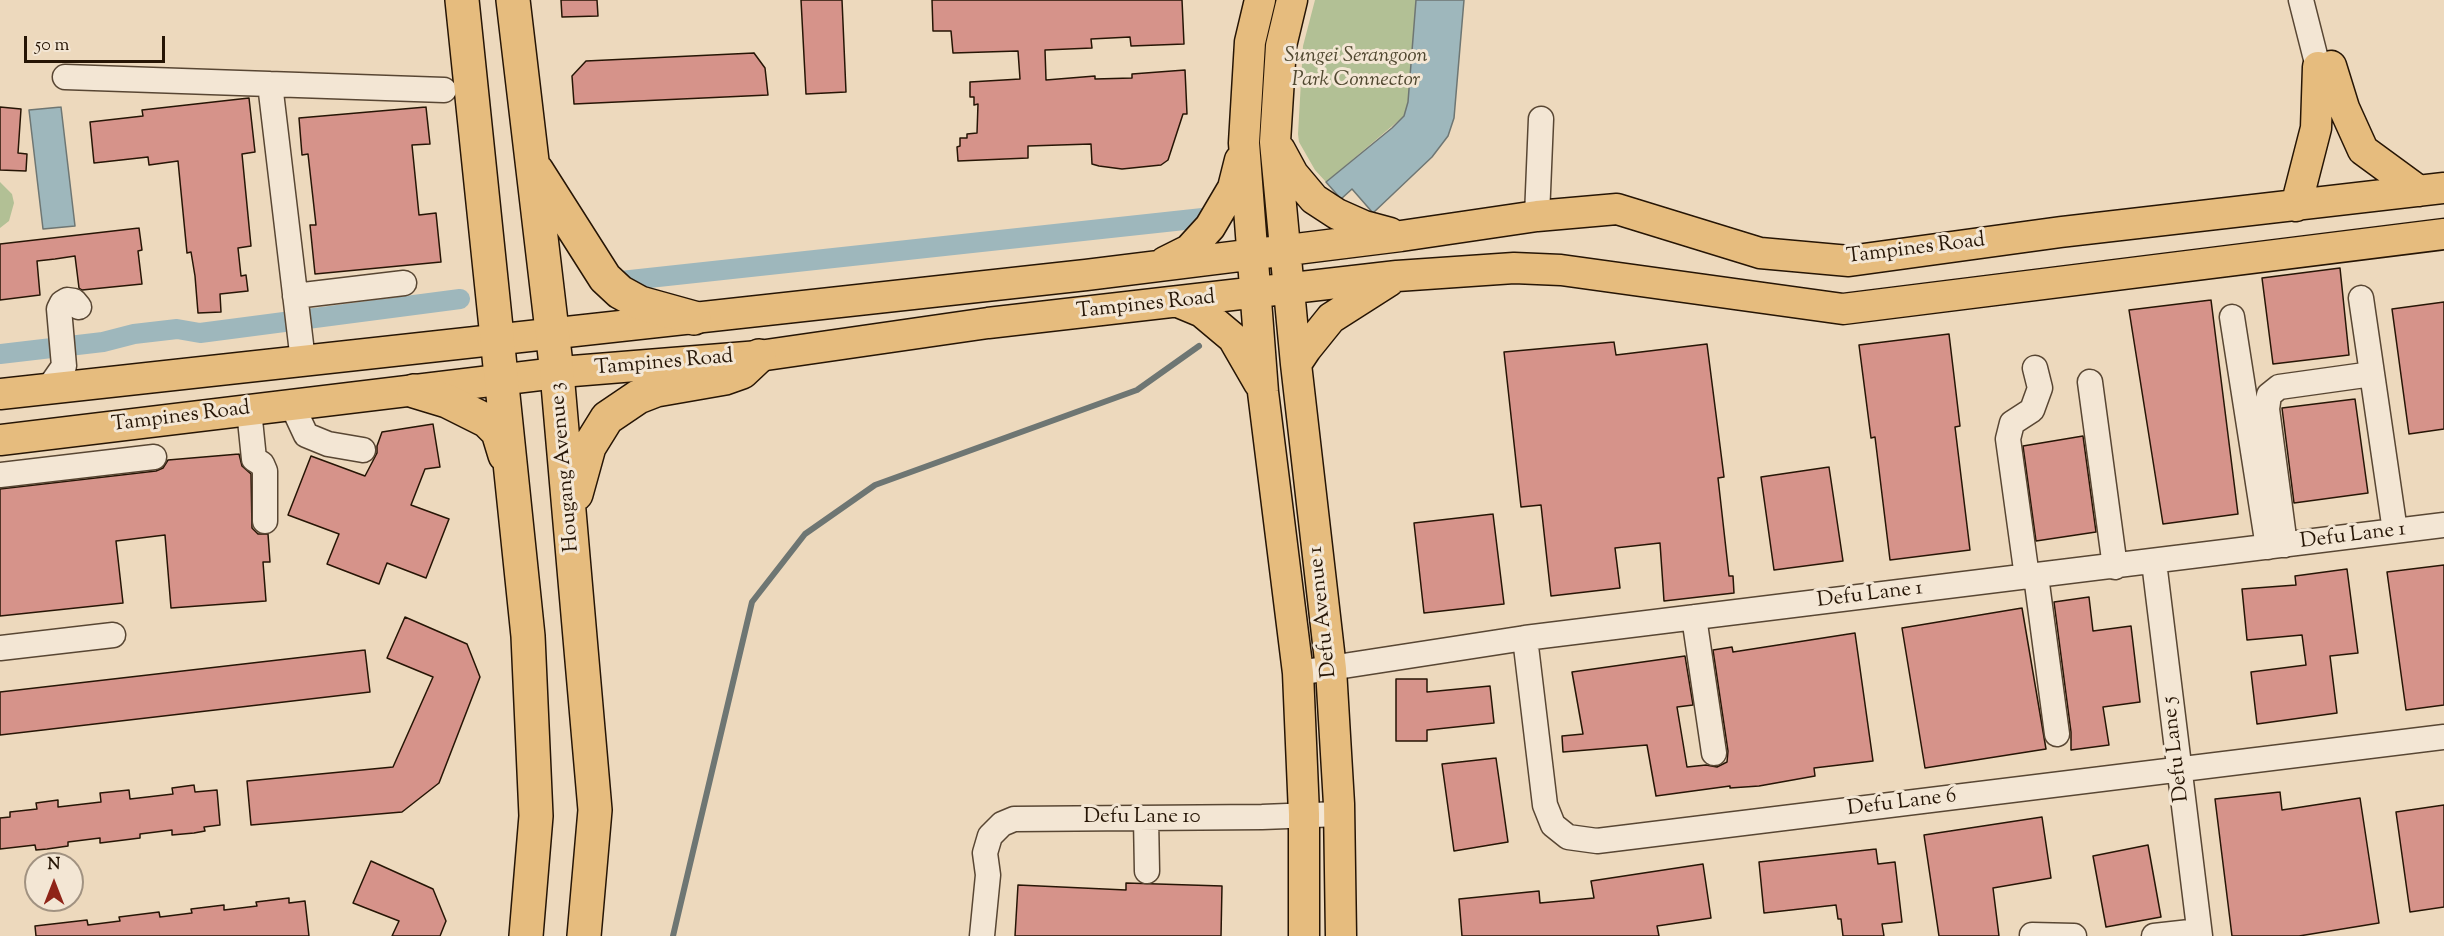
<!DOCTYPE html>
<style>
body{margin:0}
#map{position:relative;width:2444px;height:936px;overflow:hidden;background:#edd9bd;font-family:"Sorts Mill Goudy",serif}
canvas{display:block}
.north{position:absolute;left:24px;top:852px;width:60px;height:60px;box-sizing:border-box;background:#f3e6d4;border:2px solid #a19281;border-radius:50%;rotate:0deg;font-size:16px;font-weight:700;line-height:24px;text-align:center;color:#261505}
.north::after{content:'';display:block;margin:auto;width:21px;height:27px;background:#8f2418;clip-path:polygon(50% 0,100% 100%,50% 72%,0 100%)}
.scale{position:absolute;left:24px;top:36px;width:141px;height:27px;box-sizing:border-box;border:3px solid #261505;border-top:0;padding-left:8px;font-size:18px;line-height:21px;white-space:nowrap;color:#261505;-webkit-text-stroke:4px #f3e6d4;paint-order:stroke}
</style>
<div id="map">
<canvas width="2444" height="936"></canvas>
<div class="north">N</div>
<div class="scale">50 m</div>
</div>
<script>
const context = document.querySelector('canvas').getContext('2d');
context.lineJoin = 'round';
function fill(path, color) { context.fillStyle = color; context.fill(path, 'evenodd'); }
const toPath = rows => new Path2D(rows.map(r => 'M' + r).join(''));
function stroke(path, color, width, dash) { context.strokeStyle = color; context.lineWidth = width; context.lineCap = dash ? 'butt' : 'round'; context.setLineDash(dash || []); context.stroke(path); }
function label(font, color, halo, rows, align = 'center') {
  context.font = font + ' "Sorts Mill Goudy",serif'; context.lineWidth = 6; context.setLineDash([]); context.textBaseline = 'middle'; context.strokeStyle = halo; context.fillStyle = color; for (const [text, x, y, turn = 0] of rows) {
    context.save(); context.translate(x, y); context.rotate((+turn || 0) * Math.PI / 180); context.textAlign = isNaN(turn) ? turn : align; if (halo) context.strokeText(text, 0, 0); context.fillText(text, 0, 0); context.restore();
  }
}
const green = toPath([
 [1315,0,1416,0,1408,102,1404,116,1326,182,1315,170,1299,142,1298,134,1303,46],
 [0,182,12,194,14,203,9,221,0,228]
]);
const water = toPath([
 [1416,0,1464,0,1454,118,1448,136,1432,157,1373,213,1352,189,1341,199,1326,182,1392,128,1404,116,1408,102,1416,0],
 [61,107,75,226,43,229,29,110,61,107]
]);
const stream = toPath([
 [673,936,752,602,805,534,875,485,1137,390,1199,346]
]);
const canal = toPath([
 [621,281,1212,217],
 [0,354,103,342,134,334,177,329,200,333,460,299]
]);
const building = toPath([
 [561,0,597,0,598,16,562,17,561,0],
 [801,0,842,0,846,92,806,94,801,0],
 [932,0,1182,0,1184,44,1131,46,1130,37,1091,39,1092,48,1045,50,1046,80,1095,76,1095,79,1132,78,1132,74,1185,70,1187,114,1183,114,1168,160,1161,165,1122,169,1099,166,1092,164,1091,144,1028,146,1028,158,958,161,957,147,960,146,960,138,967,138,967,134,977,133,978,104,974,105,974,97,970,97,970,82,1020,79,1018,51,953,53,951,31,933,31,932,0],
 [754,53,765,68,768,95,574,104,572,76,586,61,754,53],
 [249,98,255,152,242,154,251,246,238,248,241,276,246,275,248,291,220,294,221,312,198,313,195,276,191,252,187,253,178,161,149,165,148,157,94,163,90,122,143,116,142,110,249,98],
 [0,107,21,109,18,153,27,154,26,171,0,170,0,107],
 [426,107,430,144,412,145,419,215,436,213,441,262,315,274,310,225,316,225,308,154,302,155,299,118,426,107],
 [139,228,142,250,138,251,142,284,82,290,79,288,75,256,55,259,37,261,40,295,0,300,0,244,139,228],
 [2340,268,2349,355,2273,364,2262,278,2340,268],
 [2211,300,2238,514,2163,524,2129,310,2211,300],
 [2444,302,2444,429,2409,434,2392,309,2444,302],
 [1949,334,1960,426,1955,427,1970,550,1890,560,1875,437,1871,438,1859,345,1949,334],
 [1614,342,1616,355,1707,344,1724,477,1718,478,1729,576,1733,576,1734,593,1664,601,1660,543,1615,548,1620,588,1551,596,1541,505,1521,507,1504,352,1614,342],
 [2355,399,2368,493,2294,503,2282,408,2355,399],
 [433,424,440,467,425,469,411,505,449,519,426,578,387,563,379,584,327,564,339,534,288,515,311,456,365,476,377,453,377,446,382,432,433,424],
 [2083,436,2096,532,2036,541,2023,446,2083,436],
 [239,454,242,466,251,474,252,528,258,534,268,534,270,562,263,562,266,601,171,608,165,535,116,541,123,603,0,616,0,489,156,471,163,468,168,460,239,454],
 [1829,467,1843,561,1774,570,1761,477,1829,467],
 [1493,514,1504,604,1424,613,1414,523,1493,514],
 [2444,565,2444,705,2406,710,2387,572,2444,565],
 [2347,569,2358,653,2330,656,2337,713,2257,724,2251,672,2306,665,2302,635,2247,640,2242,589,2296,585,2295,576,2347,569],
 [2089,597,2093,631,2131,626,2140,702,2103,707,2109,745,2071,750,2071,732,2054,602,2089,597],
 [2022,608,2046,749,1925,768,1902,628,2022,608],
 [405,617,467,644,480,677,439,783,402,812,251,825,247,781,393,767,433,677,387,658,405,617],
 [1855,633,1873,761,1814,768,1815,776,1759,786,1730,788,1730,786,1656,796,1647,745,1563,752,1562,736,1583,734,1572,672,1685,656,1693,705,1677,707,1687,767,1706,765,1717,767,1727,762,1728,751,1713,650,1732,647,1733,652,1855,633],
 [365,650,370,692,0,735,0,692,365,650],
 [1396,679,1427,679,1427,692,1490,686,1494,723,1427,730,1427,741,1396,741,1396,679],
 [1496,758,1508,842,1454,851,1442,764,1496,758],
 [194,785,195,792,217,790,220,825,204,827,205,831,194,833,172,835,172,830,140,834,140,838,100,843,100,838,68,842,68,846,47,849,36,850,35,845,0,849,0,818,10,817,10,812,37,809,36,803,58,800,58,807,101,802,100,793,129,790,130,799,173,794,172,788,194,785],
 [2280,792,2282,810,2360,798,2379,923,2299,936,2232,936,2215,799,2280,792],
 [2444,805,2444,907,2410,912,2396,812,2444,805],
 [2042,817,2051,878,1993,888,1999,936,1939,936,1924,835,2042,817],
 [2148,845,2161,917,2106,927,2093,856,2148,845],
 [1876,849,1878,864,1895,862,1902,922,1882,924,1884,936,1843,936,1841,919,1838,919,1836,905,1764,913,1759,862,1876,849],
 [371,861,433,889,446,921,440,936,392,936,399,921,353,903,371,861],
 [1703,864,1711,918,1657,926,1659,936,1462,936,1459,899,1539,891,1540,903,1594,898,1591,881,1703,864],
 [1126,883,1222,886,1221,936,1015,936,1018,885,1126,890,1126,883],
 [289,898,289,903,305,901,309,936,36,936,35,926,87,920,88,925,120,921,119,917,159,912,160,917,192,913,191,909,224,905,224,910,257,906,256,902,289,898]
]);
const minor = toPath([
 [2301,0,2318,67],
 [65,77,444,90],
 [270,84,303,361],
 [1537,216,1541,119],
 [295,296,404,283],
 [2361,298,2395,531],
 [2232,317,2268,547],
 [2090,382,2115,567],
 [48,389,64,366,59,309,62,303,67,300,74,301,79,307],
 [292,405,306,435,328,444,363,450],
 [249,410,254,459,262,464,265,471,265,521],
 [0,475,154,457],
 [2285,545,2267,409,2269,395,2279,387,2372,374],
 [2154,562,2200,936],
 [2036,576,2057,734],
 [2027,577,2008,439,2012,423,2032,410,2040,388,2035,368],
 [1694,617,1714,753],
 [1525,638,1545,805,1553,825,1568,837,1597,841,2444,737],
 [0,648,113,635],
 [1298,673,1525,638,2444,525],
 [1146,818,1147,871],
 [2032,935,2074,936],
 [982,936,988,875,985,853,990,836,1002,824,1014,819,1262,817,1339,814],
 [2154,936,2199,931]
]);
const major = toPath([
 [1260,0,1250,42,1244,143,1263,392,1298,673,1304,814,1304,936],
 [1292,0,1281,46,1275,142,1296,364,1331,669,1339,804,1341,936],
 [2331,66,2344,108,2363,150,2419,191],
 [1280,150,1293,174,1314,199,1337,214,1364,226,1390,233],
 [2296,206,2316,128,2318,67],
 [1165,262,1189,250,1210,227,1233,188,1240,160],
 [1178,302,1202,312,1233,338,1259,383],
 [1296,364,1306,349,1331,318,1389,281],
 [0,394,1086,275,1401,236,1537,216,1617,209,1760,253,1849,261,2061,232,2444,188],
 [0,440,573,371,759,356,988,323,1397,276,1514,268,1561,270,1843,309,2444,234]
]);
const highway = toPath([
 [462,0,528,636,536,816,526,936],
 [513,0,557,373,595,810,584,936],
 [537,171,605,278,620,292,640,303,694,318],
 [414,391,447,401,487,421,498,432,505,455],
 [576,494,589,447,607,418,638,397,656,390,725,378,742,372,759,356]
]);
const parkNames = [
 ["Sungei Serangoon",1356,57],
 ["Park Connector",1356,81]
];
const streetNames = [
 ["Tampines Road",1916,250,-7],
 ["Tampines Road",1146,306,-6],
 ["Tampines Road",664,364,-5],
 ["Tampines Road",181,418,-7],
 ["Hougang Avenue 3",566,467,-95],
 ["Defu Lane 1",2353,537,-7],
 ["Defu Lane 1",1870,596,-7],
 ["Defu Avenue 1",1324,612,-96],
 ["Defu Lane 5",2177,749,-97],
 ["Defu Lane 6",1902,804,-7],
 ["Defu Lane 10",1142,818]
];
fill(green, '#b2c095');
fill(water, '#9eb7bc');
stroke(water, '#6e7673', 1.5);
stroke(stream, '#6e7673', 6);
stroke(canal, '#9eb7bc', 20);
fill(building, '#d6938a');
stroke(building, '#261505', 1.5);
stroke(minor, '#584633', 27);
stroke(major, '#261505', 33);
stroke(highway, '#261505', 36);
stroke(minor, '#f3e6d4', 24);
stroke(major, '#e6bc7e', 30);
stroke(highway, '#e6bc7e', 33);
label('italic 21px', '#504830', '#f3e6d4', parkNames);
label('21px', '#261505', '#f3e6d4', streetNames);
</script>
